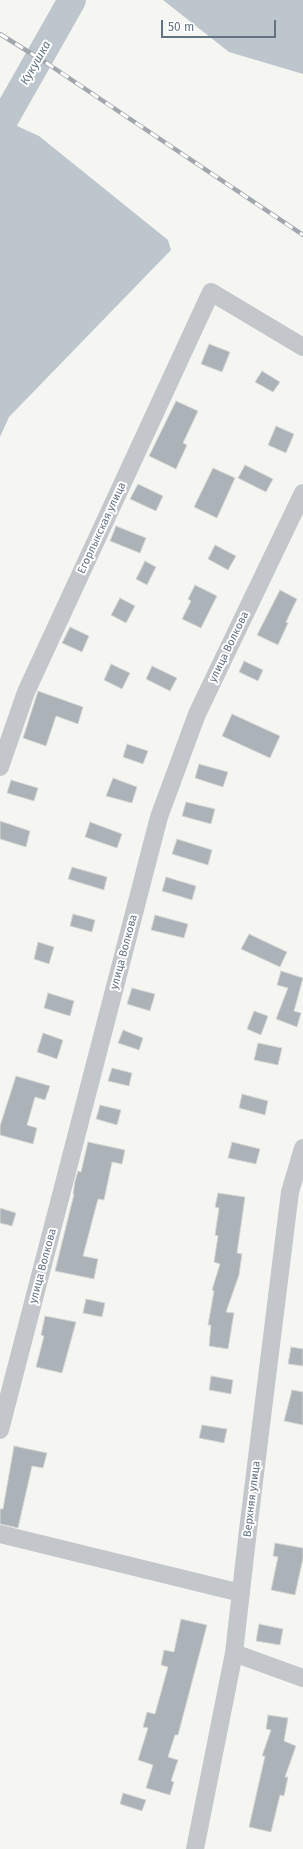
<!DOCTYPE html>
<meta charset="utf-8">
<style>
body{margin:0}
#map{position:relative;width:303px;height:1849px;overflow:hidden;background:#f5f6f2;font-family:"Fira Sans",sans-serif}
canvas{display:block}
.scale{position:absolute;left:161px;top:20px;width:115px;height:18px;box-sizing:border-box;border:2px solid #647383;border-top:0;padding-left:5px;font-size:12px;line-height:14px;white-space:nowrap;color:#647383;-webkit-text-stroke:3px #fff;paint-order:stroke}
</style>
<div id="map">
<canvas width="303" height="1849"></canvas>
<div class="scale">50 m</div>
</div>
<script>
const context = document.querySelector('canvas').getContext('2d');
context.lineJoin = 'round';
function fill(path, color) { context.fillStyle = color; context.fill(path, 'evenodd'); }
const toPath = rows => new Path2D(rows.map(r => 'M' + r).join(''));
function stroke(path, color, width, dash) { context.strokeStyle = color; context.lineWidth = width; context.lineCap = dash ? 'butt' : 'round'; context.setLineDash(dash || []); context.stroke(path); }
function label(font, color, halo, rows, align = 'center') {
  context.font = font + ' "Fira Sans",sans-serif'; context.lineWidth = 4; context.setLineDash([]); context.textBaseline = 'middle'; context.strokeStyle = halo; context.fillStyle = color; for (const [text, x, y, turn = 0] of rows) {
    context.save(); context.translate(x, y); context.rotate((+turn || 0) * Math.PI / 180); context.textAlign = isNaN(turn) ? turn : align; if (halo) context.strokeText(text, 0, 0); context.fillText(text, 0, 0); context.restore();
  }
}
const water = toPath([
 [163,0,303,0,303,74,229,52],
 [0,107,15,125,39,136,168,240,171,250,9,417,0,437]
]);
const river = toPath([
 [0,127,72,0]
]);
const building = toPath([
 [209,344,230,352,222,372,201,364,209,344],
 [262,371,280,382,273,392,255,382,262,371],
 [176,401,198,411,183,443,187,445,176,469,149,456,176,401],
 [276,426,294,434,286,453,268,445,276,426],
 [245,465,273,479,266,492,238,478,245,465],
 [213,468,235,478,217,518,194,507,213,468],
 [138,484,163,496,156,511,130,499,138,484],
 [116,526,146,538,140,553,110,541,116,526],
 [215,545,236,556,228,570,208,559,215,545],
 [145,561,156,567,147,585,136,579,145,561],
 [195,585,217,596,201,628,182,619,191,601,188,599,195,585],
 [280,590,297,599,286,622,288,623,278,645,257,635,280,590],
 [120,598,135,606,126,623,111,615,120,598],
 [70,627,89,636,82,652,62,643,70,627],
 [244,661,263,670,258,681,239,672,244,661],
 [111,664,130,673,122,689,104,680,111,664],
 [152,666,177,678,170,691,146,679,152,666],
 [38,691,83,707,78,724,56,716,46,746,23,738,38,691],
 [232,714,280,736,270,758,222,736,232,714],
 [127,744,148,751,143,764,123,757,127,744],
 [199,764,228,772,223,787,195,778,199,764],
 [113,778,137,787,132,803,106,796,113,778],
 [11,780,38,788,34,801,7,793,11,780],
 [186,802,215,809,211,824,182,816,186,802],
 [0,821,30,831,26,847,0,839,0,821],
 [90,822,122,834,117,848,85,837,90,822],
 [177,839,212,850,208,865,172,854,177,839],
 [72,867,107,877,104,890,68,879,72,867],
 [166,877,196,886,192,900,162,891,166,877],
 [73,914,95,920,92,932,70,926,73,914],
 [155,915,188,924,184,938,151,930,155,915],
 [249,934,287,952,280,967,241,949,249,934],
 [38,942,54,947,49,964,34,959,38,942],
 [281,971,303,978,294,1011,301,1013,297,1027,276,1019,288,988,277,985,281,971],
 [132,988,155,994,150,1011,127,1004,132,988],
 [48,993,74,1001,70,1016,44,1008,48,993],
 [254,1011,268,1016,261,1035,247,1029,254,1011],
 [123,1030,143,1038,139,1050,118,1043,123,1030],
 [43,1033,63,1040,57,1059,37,1052,43,1033],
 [258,1043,282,1048,278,1065,254,1060,258,1043],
 [112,1068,132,1073,129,1086,108,1081,112,1068],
 [16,1076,50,1086,45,1100,35,1097,27,1125,37,1128,33,1144,0,1135,0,1126,16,1076],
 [242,1094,268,1101,265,1115,239,1108,242,1094],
 [100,1105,121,1110,117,1125,96,1119,100,1105],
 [88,1142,125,1150,122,1164,112,1162,104,1200,98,1199,83,1256,98,1259,94,1279,55,1271,74,1194,73,1194,75,1181,78,1171,81,1172,88,1142],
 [232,1142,260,1149,256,1164,228,1158,232,1142],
 [218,1193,245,1197,237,1253,242,1254,239,1275,226,1312,234,1313,228,1349,209,1346,211,1325,208,1325,214,1291,212,1290,220,1264,214,1262,218,1236,215,1235,219,1208,215,1207,218,1193],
 [0,1208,16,1213,12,1226,0,1223,0,1208],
 [86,1299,105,1303,102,1317,83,1313,86,1299],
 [45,1316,76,1322,62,1373,36,1367,44,1336,41,1335,45,1316],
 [291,1347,303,1349,303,1366,288,1364,291,1347],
 [211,1376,233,1380,231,1394,209,1390,211,1376],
 [292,1390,303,1392,303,1425,284,1421,292,1390],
 [202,1425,227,1429,224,1443,199,1438,202,1425],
 [14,1446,47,1453,43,1468,32,1466,18,1528,0,1524,0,1509,3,1509,14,1446],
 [275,1543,303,1548,303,1558,295,1595,271,1590,278,1557,273,1556,275,1543],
 [181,1619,207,1625,178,1735,175,1735,168,1757,178,1760,171,1781,174,1782,170,1795,146,1788,153,1765,138,1760,148,1728,143,1727,147,1712,155,1714,168,1667,161,1665,164,1650,174,1652,181,1619],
 [259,1624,283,1629,280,1645,256,1641,259,1624],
 [268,1715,288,1718,284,1741,296,1746,285,1777,288,1777,284,1796,280,1795,271,1832,249,1827,265,1756,262,1756,271,1730,266,1729,268,1715],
 [123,1793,146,1800,142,1811,120,1804,123,1793]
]);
const street = toPath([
 [0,767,26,692,211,292,303,347],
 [0,1430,159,817,197,714,303,493],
 [0,1534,241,1593],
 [234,1653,303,1678],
 [195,1849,234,1653,248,1530,290,1192,303,1148]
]);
const rail = toPath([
 [0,34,48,64,303,235]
]);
const streetNames = [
 ["Егорлыкская улица",102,528,-65],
 ["улица Волкова",229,647,-64],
 ["улица Волкова",124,952,-75],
 ["улица Волкова",43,1266,-75],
 ["Верхняя улица",252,1499,-83]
];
const waterNames = [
 ["Кукушка",36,63,-60]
];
fill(water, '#bcc6cc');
stroke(river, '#bcc6cc', 28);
fill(building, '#abb2b8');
stroke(building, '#d7d7d4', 1);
stroke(street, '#c3c6ca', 18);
stroke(rail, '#a1a7ad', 4.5);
stroke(rail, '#fff', 3, [9]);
label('11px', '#647383', '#fff', streetNames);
label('italic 12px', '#5f7680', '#fff', waterNames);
</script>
